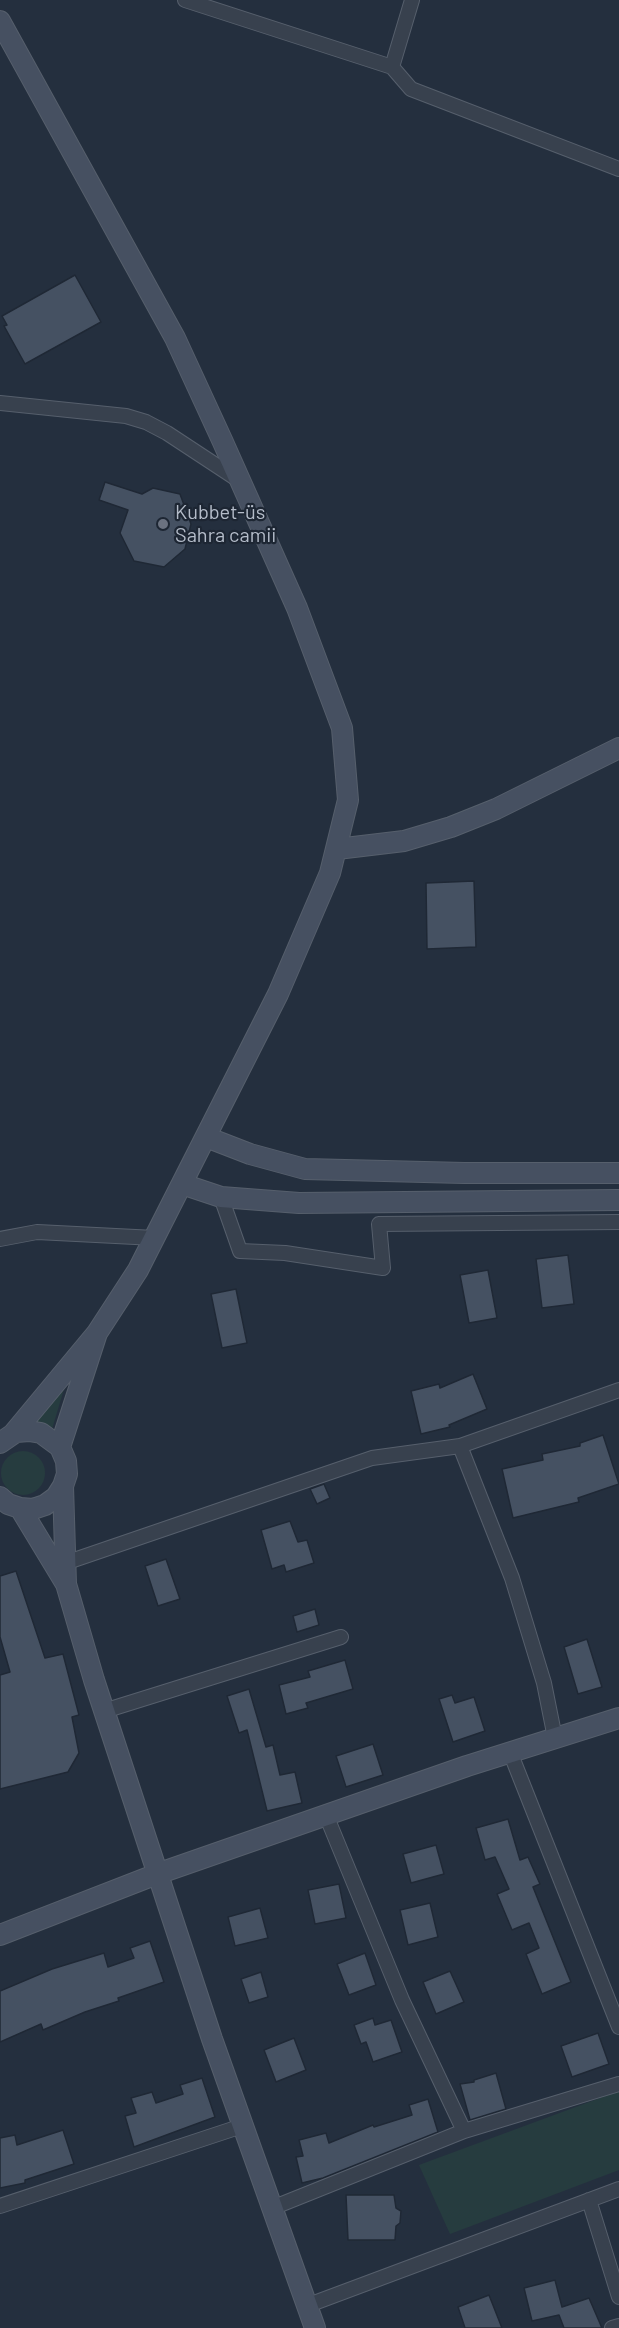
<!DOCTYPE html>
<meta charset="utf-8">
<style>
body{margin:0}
canvas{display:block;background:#242f3e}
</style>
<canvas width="619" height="2328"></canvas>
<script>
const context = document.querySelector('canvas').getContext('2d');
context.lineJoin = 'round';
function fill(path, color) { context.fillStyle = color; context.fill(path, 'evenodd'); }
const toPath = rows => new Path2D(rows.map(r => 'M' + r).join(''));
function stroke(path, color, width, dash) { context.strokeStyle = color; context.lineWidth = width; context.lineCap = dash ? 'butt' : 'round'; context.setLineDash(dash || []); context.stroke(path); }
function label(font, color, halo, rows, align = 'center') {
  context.font = font + ' Barlow,sans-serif'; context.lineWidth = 4.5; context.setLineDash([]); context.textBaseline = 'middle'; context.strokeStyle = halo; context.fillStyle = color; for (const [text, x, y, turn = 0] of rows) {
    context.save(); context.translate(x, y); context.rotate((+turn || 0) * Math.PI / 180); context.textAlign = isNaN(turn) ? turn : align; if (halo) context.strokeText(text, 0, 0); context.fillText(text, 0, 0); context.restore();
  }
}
const green = toPath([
 [67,1379,52,1429,35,1423],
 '1 1473a22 22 0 1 1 44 0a22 22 0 1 1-44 0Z',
 [619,2091,619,2170,450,2234,419,2165]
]);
const building = toPath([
 [75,275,101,322,25,364,4,326,7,325,2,316,75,275],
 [105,482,142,494,153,488,180,494,191,524,185,549,164,567,134,561,120,533,128,510,99,500,105,482],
 [474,881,476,947,427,949,426,883,474,881],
 [568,1255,574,1304,542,1308,536,1259,568,1255],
 [488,1270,497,1318,469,1323,460,1275,488,1270],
 [236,1289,247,1343,222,1348,211,1294,236,1289],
 [473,1374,487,1409,449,1425,450,1427,421,1434,411,1391,439,1384,440,1388,473,1374],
 [603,1435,619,1484,578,1498,579,1502,513,1518,502,1469,543,1460,542,1454,580,1446,580,1443,603,1435],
 [324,1484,330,1498,317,1504,310,1489,324,1484],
 [290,1521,298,1542,307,1540,314,1563,286,1572,284,1565,272,1569,261,1530,290,1521],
 [166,1559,180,1599,158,1606,145,1566,166,1559],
 [16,1571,45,1658,63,1654,79,1715,72,1717,79,1753,68,1772,0,1789,0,1675,10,1672,0,1637,0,1576,16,1571],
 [315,1609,319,1625,297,1632,293,1616,315,1609],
 [587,1639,602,1687,578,1694,564,1647,587,1639],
 [345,1660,353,1689,306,1703,308,1708,286,1714,279,1685,310,1677,308,1671,345,1660],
 [249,1689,266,1747,273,1745,280,1775,295,1772,302,1803,267,1811,247,1730,239,1733,227,1696,249,1689],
 [452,1695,455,1703,474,1697,485,1731,453,1742,439,1699,452,1695],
 [373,1744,383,1775,346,1787,336,1756,373,1744],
 [508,1819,520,1860,528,1857,540,1884,533,1887,571,1982,542,1994,526,1954,539,1948,529,1923,512,1930,497,1894,509,1889,495,1857,485,1860,476,1828,508,1819],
 [436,1845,444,1874,411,1883,403,1854,436,1845],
 [339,1884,346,1918,315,1924,308,1890,339,1884],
 [430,1903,438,1937,408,1945,400,1910,430,1903],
 [260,1908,268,1938,235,1946,228,1917,260,1908],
 [150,1941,164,1982,118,1998,119,2001,85,2012,43,2030,41,2024,0,2042,0,1991,52,1969,104,1953,108,1967,134,1958,130,1948,150,1941],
 [365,1953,376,1985,349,1995,337,1964,365,1953],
 [450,1971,464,2002,436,2014,423,1982,450,1971],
 [261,1972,268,1997,249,2003,241,1979,261,1972],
 [373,2018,375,2025,391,2020,402,2052,373,2062,366,2042,361,2044,354,2025,373,2018],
 [598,2033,609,2064,572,2077,561,2046,598,2033],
 [294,2038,306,2070,276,2082,264,2050,294,2038],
 [496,2073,506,2109,470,2120,460,2084,474,2082,474,2080,496,2073],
 [202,2078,215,2117,134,2147,125,2116,136,2113,131,2098,152,2092,156,2103,183,2094,180,2085,202,2078],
 [428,2099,438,2132,323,2178,302,2183,296,2157,303,2156,299,2140,326,2133,329,2143,373,2125,374,2127,412,2115,409,2105,428,2099],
 [63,2130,74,2164,25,2180,25,2183,0,2188,0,2138,15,2135,17,2145,63,2130],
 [346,2195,394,2195,396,2208,401,2211,400,2223,396,2226,395,2240,348,2240,346,2195],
 [555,2280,562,2307,589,2298,602,2328,564,2328,559,2315,532,2321,524,2288,555,2280],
 [489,2295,502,2328,465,2328,458,2307,489,2295]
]);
const street = toPath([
 [185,0,392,67,411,89,619,169],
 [392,67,412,0],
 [0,403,126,416,146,422,167,433,240,481],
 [221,1197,240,1251,285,1253,383,1268,379,1224,619,1222],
 [0,1239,37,1232,155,1238],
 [65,1563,372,1458,460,1446],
 [104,1711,341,1637],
 [555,1738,544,1683,512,1578,460,1446,619,1390],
 [510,1752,619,2027],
 [326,1815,402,2000,464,2131],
 [589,2200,619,2297],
 [0,2206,242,2126],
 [272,2208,464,2131,619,2084],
 [306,2306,619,2189],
 [612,2328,619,2326]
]);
const secondary = toPath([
 [0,21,175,338,222,440,297,608,342,728,348,800,330,873,278,994,138,1270,97,1333],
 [337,849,404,841,451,827,496,809,619,748],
 [206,1137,250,1154,305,1169,464,1173,619,1173],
 [182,1184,221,1197,299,1203,619,1200],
 [13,1434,97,1333,60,1447],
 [0,1443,16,1432,29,1431,41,1433,60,1447,66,1461,67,1474,63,1486,56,1497,45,1505,33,1509,20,1508,8,1504,0,1497],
 [20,1508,66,1584,63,1486],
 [66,1584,94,1680,212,2039,315,2328],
 [0,1935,157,1874,467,1766,619,1718]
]);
const markers = [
 [163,524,6,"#6b7280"]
];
const poiNames = [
 ["Kubbet-üs",175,512],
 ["Sahra camii",175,535]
];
fill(green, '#263c3f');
fill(building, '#455162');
stroke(building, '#1f2835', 1.5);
stroke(street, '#565f6c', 16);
stroke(secondary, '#565f6c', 22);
stroke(street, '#38414e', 14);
stroke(secondary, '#465061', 20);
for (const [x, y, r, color] of markers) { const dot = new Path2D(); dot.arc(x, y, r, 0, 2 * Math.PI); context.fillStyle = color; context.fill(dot); stroke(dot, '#1d2633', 2); }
label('20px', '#b4bcc9', '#1d2633', poiNames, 'left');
</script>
